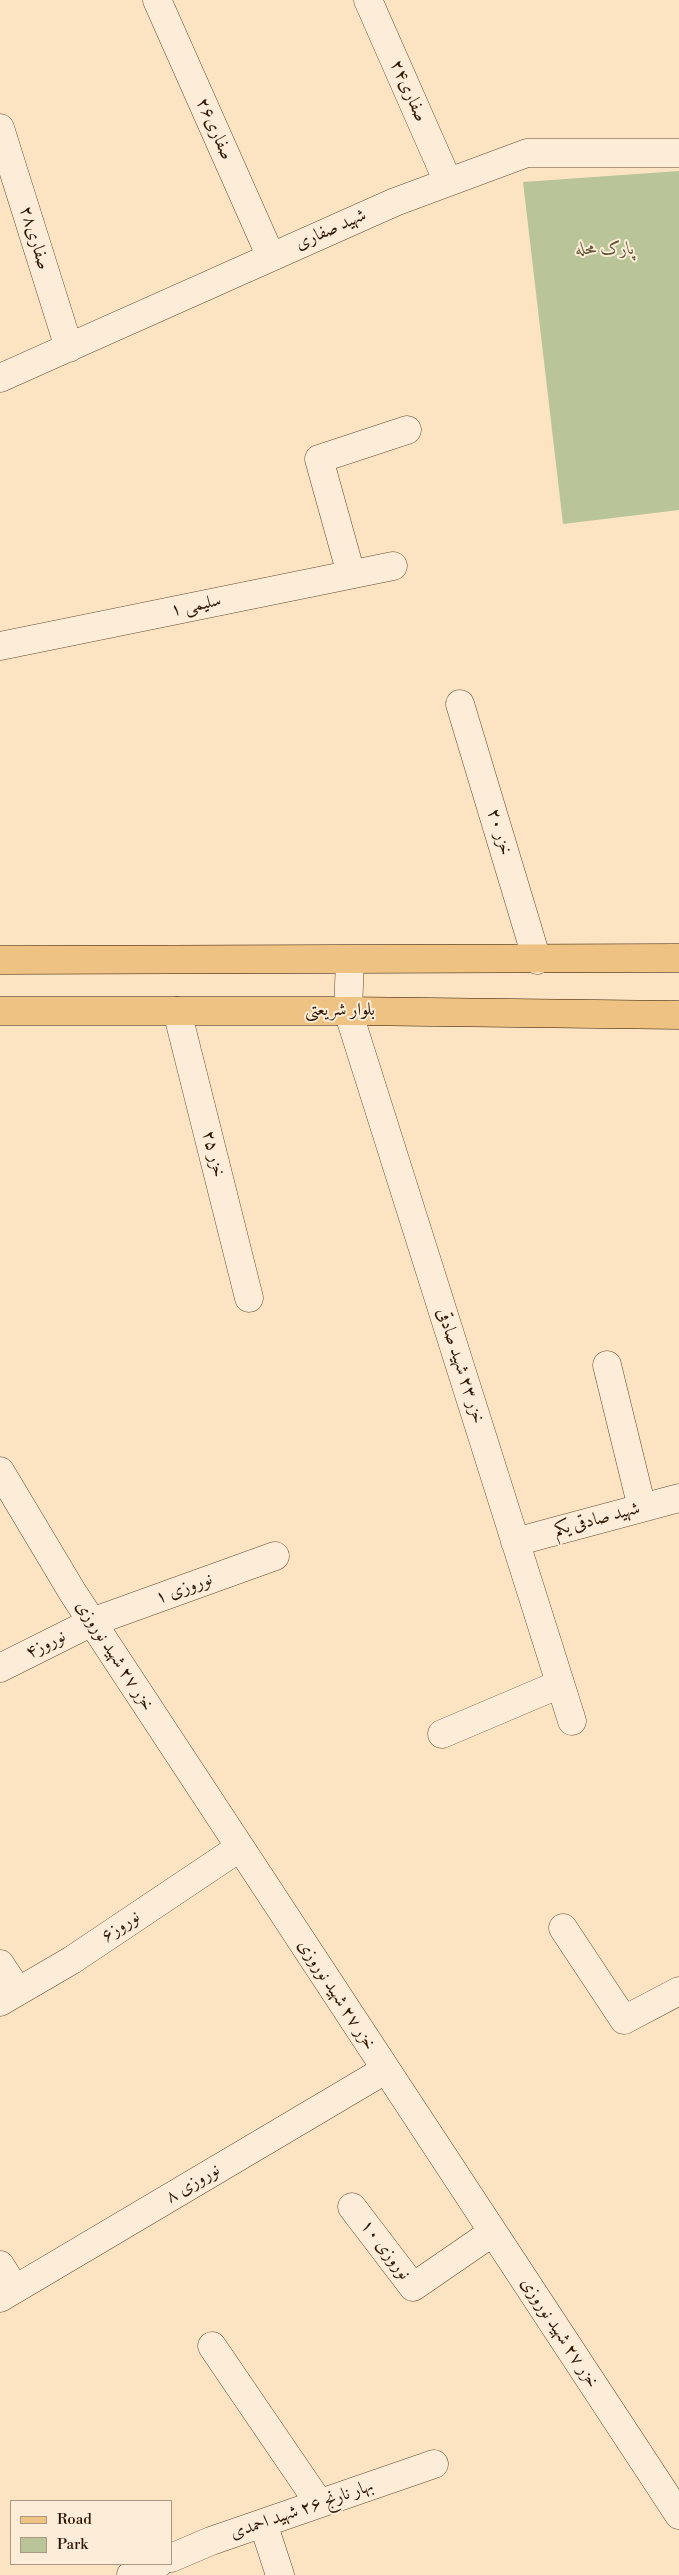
<!DOCTYPE html>
<meta charset="utf-8">
<style>
body{margin:0}
#map{position:relative;width:679px;height:2575px;overflow:hidden;background:#fce4c3;font-family:"Libre Bodoni",serif}
canvas{display:block}
.legend{position:absolute;left:10px;top:2500px;width:162px;height:65px;box-sizing:border-box;background:#fdedd8;border:1px solid #ab9782;margin:0;padding:6px 9px;list-style:none;font-size:15px;color:#2f1700}
.legend li{display:flex;align-items:center;gap:10px;height:25px}
.legend b{width:25px;border:1px solid #ab9782}
</style>
<div id="map">
<canvas width="679" height="2575"></canvas>
<ul class="legend">
<li><b style="height:6px;background:#eec282"></b>Road</li>
<li><b style="height:14px;background:#b9c598"></b>Park</li>
</ul>
</div>
<script>
const context = document.querySelector('canvas').getContext('2d');
context.lineJoin = 'round';
function fill(path, color) { context.fillStyle = color; context.fill(path, 'evenodd'); }
const toPath = rows => new Path2D(rows.map(r => 'M' + r).join(''));
function stroke(path, color, width, dash) { context.strokeStyle = color; context.lineWidth = width; context.lineCap = dash ? 'butt' : 'round'; context.setLineDash(dash || []); context.stroke(path); }
function label(font, color, halo, rows, align = 'center') {
  context.font = font + ' "Libre Bodoni",Amiri,serif'; context.lineWidth = 4; context.setLineDash([]); context.textBaseline = 'middle'; context.strokeStyle = halo; context.fillStyle = color; for (const [text, x, y, turn = 0] of rows) {
    context.save(); context.translate(x, y); context.rotate((+turn || 0) * Math.PI / 180); context.textAlign = isNaN(turn) ? turn : align; if (halo) context.strokeText(text, 0, 0); context.fillText(text, 0, 0); context.restore();
  }
}
const green = toPath([
 [679,171,679,510,563,524,523,182]
]);
const minor = toPath([
 [157,0,271,257],
 [368,0,448,182],
 [0,128,69,348],
 [0,378,395,202,527,153,679,153],
 [351,574,319,459,407,430],
 [0,646,393,566],
 [460,704,537,960],
 [350,960,348,1011,572,1721],
 [177,1011,249,1298],
 [607,1365,642,1508],
 [0,1471,73,1593,679,2515],
 [515,1542,679,1498],
 [0,1668,92,1622,275,1556],
 [442,1734,560,1684],
 [563,1928,624,2020,679,1991],
 [0,1964,18,1991],
 [0,2002,72,1960,239,1848],
 [352,2207,413,2287,493,2232],
 [0,2265,15,2289],
 [0,2298,385,2070],
 [212,2346,319,2503],
 [263,2523,280,2575],
 [171,2558,211,2541,434,2464],
 [131,2575,158,2564]
]);
const primary = toPath([
 [0,960,679,958],
 [0,1011,348,1011,679,1015]
]);
const streetNames = [
 ["صفاری۲۴",408,91,66],
 ["صفاری۲۶",214,129,66],
 ["شهید صفاری",331,230,-24],
 ["صفاری۲۸",34,238,73],
 ["سلیمی ۱",196,606,-12],
 ["خزر ۲۰",499,832,73],
 ["بلوار شریعتی",340,1011],
 ["خزر ۲۵",213,1154,76],
 ["خزر ۲۳ شهید صادقی",460,1366,72],
 ["شهید صادقی یکم",597,1520,-15],
 ["نوروزی ۱",184,1589,-20],
 ["نوروز۴",46,1645,-27],
 ["خزر ۲۷ شهید نوروزی",114,1656,57],
 ["نوروز۶",121,1927,-34],
 ["خزر ۲۷ شهید نوروزی",336,1995,57],
 ["نوروزی ۸",193,2184,-31],
 ["نوروزی ۱۰",385,2250,53],
 ["خزر ۲۷ شهید نوروزی",559,2333,57],
 ["بهار نارنج ۲۶ شهید احمدی",302,2510,-19]
];
const parkNames = [
 ["پارک محله",605,250]
];
fill(green, '#b9c598');
stroke(minor, '#624a31', 29);
stroke(primary, '#2f1700', 29);
stroke(minor, '#fdedd8', 28);
stroke(primary, '#eec282', 28);
label('18px', '#2f1700', '#fdedd8', streetNames);
label('italic 18px', '#5f5435', '#fdedd8', parkNames);
</script>
